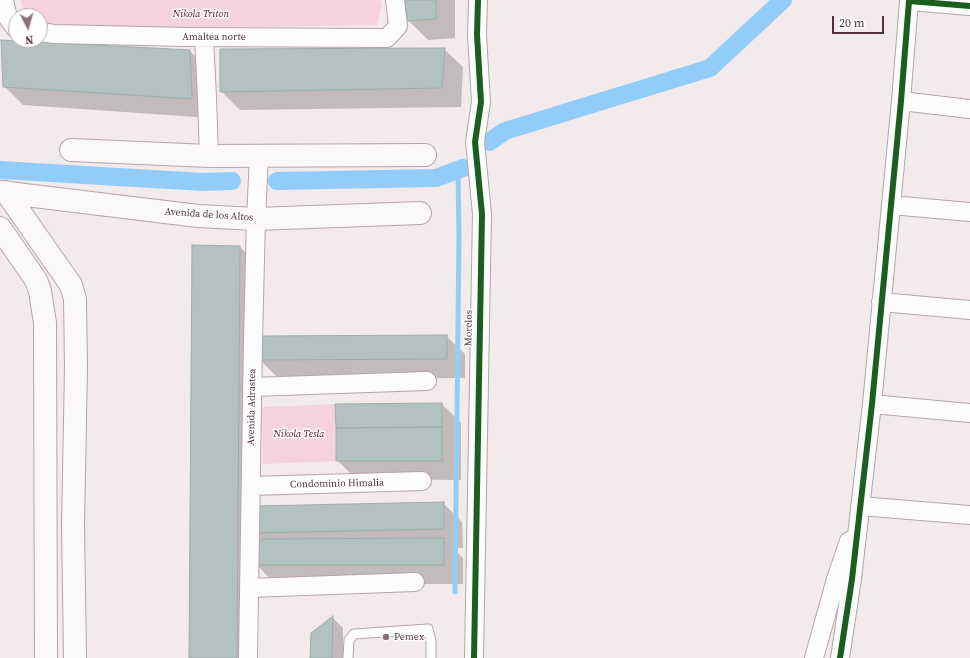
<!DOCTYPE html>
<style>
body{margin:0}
#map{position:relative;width:970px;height:658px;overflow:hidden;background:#f3eaec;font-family:"Source Serif 4",serif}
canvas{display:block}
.north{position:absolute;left:8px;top:8px;width:40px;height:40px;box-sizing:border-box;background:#fff;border:1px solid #b9adb0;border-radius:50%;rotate:174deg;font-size:11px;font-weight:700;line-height:16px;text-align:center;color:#51313a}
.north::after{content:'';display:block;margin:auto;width:14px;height:18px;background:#8a7278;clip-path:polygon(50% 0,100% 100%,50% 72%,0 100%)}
.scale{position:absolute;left:832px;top:16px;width:52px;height:18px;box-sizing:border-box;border:2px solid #51313a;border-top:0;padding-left:5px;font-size:12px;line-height:14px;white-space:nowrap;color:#51313a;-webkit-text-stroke:3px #fff;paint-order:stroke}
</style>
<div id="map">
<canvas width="970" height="658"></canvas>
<div class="north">N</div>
<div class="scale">20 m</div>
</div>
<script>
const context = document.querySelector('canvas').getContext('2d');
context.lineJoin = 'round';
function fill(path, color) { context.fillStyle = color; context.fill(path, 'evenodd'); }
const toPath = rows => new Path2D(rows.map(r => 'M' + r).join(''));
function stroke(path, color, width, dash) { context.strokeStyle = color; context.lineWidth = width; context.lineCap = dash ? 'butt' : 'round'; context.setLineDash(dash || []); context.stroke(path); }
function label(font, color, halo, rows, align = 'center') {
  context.font = font + ' "Source Serif 4",serif'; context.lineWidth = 3; context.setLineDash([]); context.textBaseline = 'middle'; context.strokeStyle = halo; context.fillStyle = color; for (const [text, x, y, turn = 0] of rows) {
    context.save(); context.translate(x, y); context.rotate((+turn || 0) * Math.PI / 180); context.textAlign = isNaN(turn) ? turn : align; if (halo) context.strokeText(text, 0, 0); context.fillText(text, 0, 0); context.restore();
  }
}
const green = toPath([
 [21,0,380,0,382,5,377,25,207,28,56,25,40,22,40,16,24,16],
 [335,404,336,461,263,464,262,407]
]);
const shadow = toPath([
 [405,0,455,0,455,38,428,40,409,21],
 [444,49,463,67,461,107,240,110,221,91],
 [190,51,209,70,211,118,23,105,4,86],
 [240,247,259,266,257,507,443,503,462,522,463,548,452,548,463,558,463,584,275,584,257,565,256,658,190,658],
 [257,534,263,540,257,540],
 [446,336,465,354,465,378,279,379,260,360],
 [442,404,461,423,461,480,356,479,337,460],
 [333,618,343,628,343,658,311,658,312,634]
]);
const stream = toPath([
 [455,592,459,237,458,170]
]);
const canal = toPath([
 [489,142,505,131,710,68,783,0],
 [0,170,203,182,232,181],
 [277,181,436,178,463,168]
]);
const building = toPath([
 [404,0,436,0,436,19,408,21,404,0],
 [1,40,190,50,192,99,3,87,1,40],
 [445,48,442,88,220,92,220,49,445,48],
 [192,245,240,246,237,658,189,658,192,245],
 [447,335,447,359,259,360,259,336,447,335],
 [442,403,442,427,336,428,335,404,442,403],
 [442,427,442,461,336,461,336,428,442,427],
 [444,502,444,529,255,533,254,506,444,502],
 [444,538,444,565,255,565,255,539,444,538],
 [333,616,332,658,310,658,311,633,333,616]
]);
const lane = toPath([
 [348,658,349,640,354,634,428,629,431,641,431,658]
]);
const street = toPath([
 [4,0,8,18,16,29],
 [40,32,54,34,187,37,387,38,398,26,395,0],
 [204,37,207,98,209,156],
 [901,101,970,109],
 [891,205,970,212],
 [881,302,970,310],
 [252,387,427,381],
 [872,404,970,413],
 [251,486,422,481],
 [860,506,970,515],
 [250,588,415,582],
 [248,658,253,340,256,219,259,156],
 [474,658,482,214,475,142,481,102,477,35,478,0],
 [814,658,836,579,849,541],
 [840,658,852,579,872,404,901,101,909,1,970,6]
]);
const secondary = toPath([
 [71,150,209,156,425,155],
 [0,192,198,216,256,219,420,213],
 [6,192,71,285,75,299,76,367,73,525,75,658],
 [0,228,36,280,40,291,45,323,46,658]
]);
const cycleway = toPath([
 [474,658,482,214,475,142,481,102,477,35,478,0],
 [840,658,852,579,872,404,901,101,909,1,970,6]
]);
const markers = [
 [386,637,4,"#8a7278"]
];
const parkNames = [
 ["Nikola Triton",201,14],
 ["Nikola Tesla",299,434]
];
const streetNames = [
 ["Amaltea norte",214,37],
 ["Avenida de los Altos",209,215,4],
 ["Morelos",469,328,-89],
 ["Avenida Adrastea",252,407,-89],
 ["Condominio Himalia",337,484,-1]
];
const poiNames = [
 ["Pemex",394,637]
];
fill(green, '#f6d3dc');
fill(shadow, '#0003');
stroke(stream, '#92cdf9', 5);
stroke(canal, '#92cdf9', 18);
fill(building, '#b3c2c0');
stroke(building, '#9eaeac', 1);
stroke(lane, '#b5a4a9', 11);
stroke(street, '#b5a4a9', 20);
stroke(secondary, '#b5a4a9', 24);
stroke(lane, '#fdfcfc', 9);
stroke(street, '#fdfcfc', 18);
stroke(secondary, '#faf8fa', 22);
stroke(cycleway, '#1b5e20', 6);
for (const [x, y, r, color] of markers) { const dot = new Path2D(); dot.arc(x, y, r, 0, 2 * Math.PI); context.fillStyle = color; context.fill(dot); stroke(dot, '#fff', 1.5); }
label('italic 10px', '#60072f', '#fff', parkNames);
label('10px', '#51313a', '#fff', streetNames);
label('10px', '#51313a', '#fff', poiNames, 'left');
</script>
